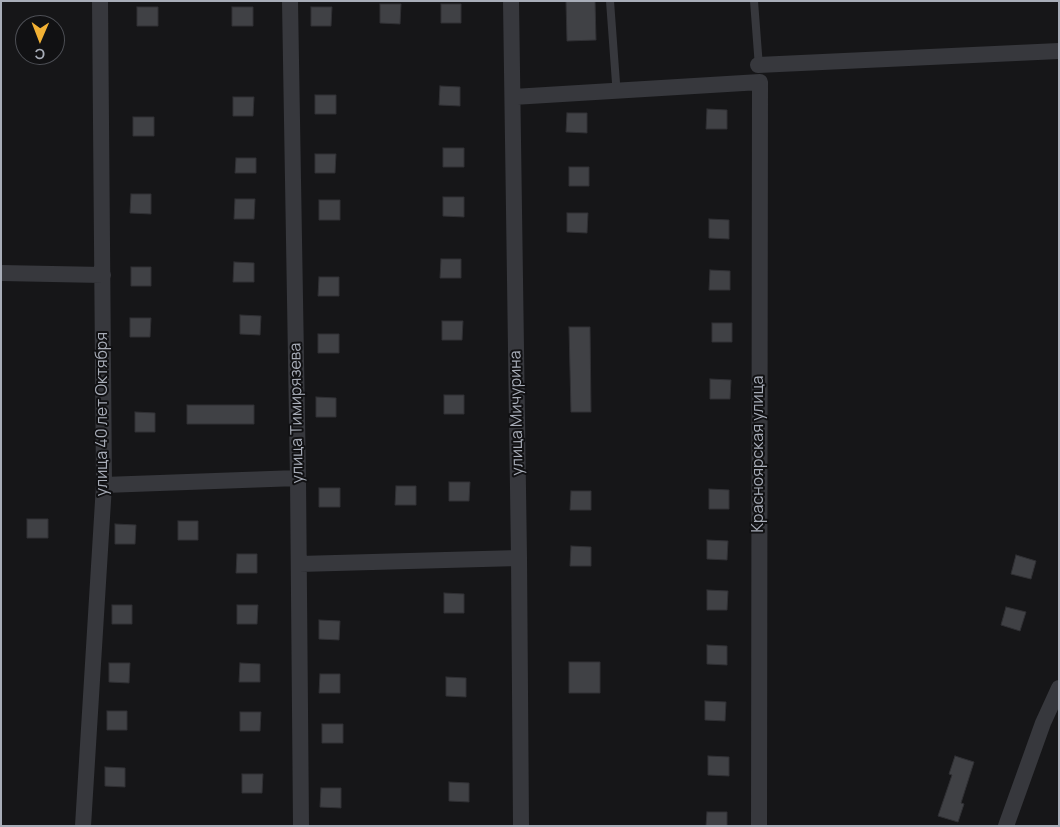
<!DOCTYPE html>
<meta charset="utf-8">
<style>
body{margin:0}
#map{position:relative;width:1060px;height:827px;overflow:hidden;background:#161618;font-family:Manrope,sans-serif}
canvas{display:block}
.frame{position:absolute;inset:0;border:2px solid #a8adb8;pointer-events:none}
.north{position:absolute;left:15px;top:15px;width:50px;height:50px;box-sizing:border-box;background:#111113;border:1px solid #4d4f55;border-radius:50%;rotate:181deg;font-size:14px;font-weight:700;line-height:20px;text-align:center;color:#a8adb8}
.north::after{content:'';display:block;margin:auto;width:18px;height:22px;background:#f2b134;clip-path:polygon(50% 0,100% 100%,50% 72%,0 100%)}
</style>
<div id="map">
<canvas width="1060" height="827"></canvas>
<div class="frame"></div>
<div class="north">С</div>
</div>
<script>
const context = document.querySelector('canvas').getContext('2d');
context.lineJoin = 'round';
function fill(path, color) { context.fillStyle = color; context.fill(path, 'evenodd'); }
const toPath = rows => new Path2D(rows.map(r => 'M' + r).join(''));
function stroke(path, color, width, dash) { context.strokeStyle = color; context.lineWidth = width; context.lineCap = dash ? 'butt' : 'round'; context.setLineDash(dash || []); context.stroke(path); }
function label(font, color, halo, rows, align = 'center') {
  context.font = font + ' Manrope,sans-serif'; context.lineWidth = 4; context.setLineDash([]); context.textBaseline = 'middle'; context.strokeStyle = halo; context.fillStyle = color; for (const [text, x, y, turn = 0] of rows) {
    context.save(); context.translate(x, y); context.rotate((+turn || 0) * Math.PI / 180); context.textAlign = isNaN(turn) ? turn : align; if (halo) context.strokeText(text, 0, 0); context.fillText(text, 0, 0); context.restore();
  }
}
const building = toPath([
 [566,1,595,1,596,40,567,41,566,1],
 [380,4,401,4,400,24,380,23,380,4],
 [441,4,461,4,461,23,441,23,441,4],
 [137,7,158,7,158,26,137,26,137,7],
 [232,7,253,7,253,26,232,26,232,7],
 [311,7,332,7,331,26,311,26,311,7],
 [440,86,460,87,460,106,439,105,440,86],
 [315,95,336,95,336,114,315,114,315,95],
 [233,97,254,97,253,116,233,116,233,97],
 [707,109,727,110,727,129,706,129,707,109],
 [567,113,587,113,587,133,566,132,567,113],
 [133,117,154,117,154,136,133,136,133,117],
 [443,148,464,148,464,167,443,167,443,148],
 [315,154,336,154,335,173,315,173,315,154],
 [236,158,256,158,256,173,235,173,236,158],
 [569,167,589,167,589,186,569,186,569,167],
 [131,194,151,194,151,214,130,213,131,194],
 [443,197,464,197,464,217,443,216,443,197],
 [235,199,255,199,254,219,234,219,235,199],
 [319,200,340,200,340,220,319,220,319,200],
 [567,213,588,213,587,233,567,232,567,213],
 [709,219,729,220,729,239,709,238,709,219],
 [441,259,461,259,461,278,440,278,441,259],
 [234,262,254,263,254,282,233,282,234,262],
 [131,267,151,267,151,286,131,286,131,267],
 [710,270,730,271,730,290,709,290,710,270],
 [319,277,339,277,339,296,318,296,319,277],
 [240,315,261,316,260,335,240,334,240,315],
 [130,318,151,318,150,337,130,337,130,318],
 [442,321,463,321,462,340,442,340,442,321],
 [712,323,732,323,732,342,712,342,712,323],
 [569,327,590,327,591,412,571,412,569,327],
 [318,334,339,334,339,353,318,353,318,334],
 [710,379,731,380,730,399,710,399,710,379],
 [444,395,464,395,464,414,444,414,444,395],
 [316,397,336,398,336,417,316,417,316,397],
 [187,405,254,405,254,424,187,424,187,405],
 [135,412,155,413,155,432,135,432,135,412],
 [449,482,470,482,469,501,449,501,449,482],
 [396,486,416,486,416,505,395,505,396,486],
 [319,488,340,488,340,507,319,507,319,488],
 [709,489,729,490,729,509,709,509,709,489],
 [571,491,591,491,591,510,570,510,571,491],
 [27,519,48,519,48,538,27,538,27,519],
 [178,521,198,521,198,540,178,540,178,521],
 [115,524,136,525,135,544,115,544,115,524],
 [707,540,728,541,727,560,707,559,707,540],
 [571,546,591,547,591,566,570,566,571,546],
 [237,554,257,554,257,573,236,573,237,554],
 [1016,555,1036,561,1031,579,1011,574,1016,555],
 [707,590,728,591,727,610,707,610,707,590],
 [444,593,464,594,464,613,444,613,444,593],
 [112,605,132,605,132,624,112,624,112,605],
 [237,605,258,605,257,624,237,624,237,605],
 [1006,607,1026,612,1020,631,1001,625,1006,607],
 [319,620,340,621,339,640,319,639,319,620],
 [707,645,727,646,727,665,707,664,707,645],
 [569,662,600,662,600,693,569,693,569,662],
 [109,663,130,663,129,683,109,682,109,663],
 [240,663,260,664,260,682,239,682,240,663],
 [320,674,340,674,340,693,319,693,320,674],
 [446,677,466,678,466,697,446,696,446,677],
 [705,701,726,702,725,721,705,720,705,701],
 [107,711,127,711,127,730,107,730,107,711],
 [240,712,261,712,260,731,240,731,240,712],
 [322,724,343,724,343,743,322,743,322,724],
 [708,756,729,757,729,776,708,775,708,756],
 [955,756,974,762,961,803,964,804,958,822,938,816,952,775,949,774,955,756],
 [105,767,125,768,125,787,105,786,105,767],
 [242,774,263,774,262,793,242,793,242,774],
 [449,782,469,783,469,802,449,801,449,782],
 [321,788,341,788,341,808,320,807,321,788],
 [707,812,727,812,727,826,706,826,707,812]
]);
const service = toPath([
 [610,1,616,83],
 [754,1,759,67]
]);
const minor = toPath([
 [290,1,298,478,301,826],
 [511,1,519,558,521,826],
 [758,65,1059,51],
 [513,97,760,82,759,826],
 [1,273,103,275],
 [104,485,298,478],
 [299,564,519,558],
 [83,826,104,485,100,1],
 [1006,826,1043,723,1059,688]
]);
const streetNames = [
 ["улица Тимирязева",297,413,-91],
 ["улица Мичурина",517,413,-91],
 ["улица 40 лет Октября",103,414,-90],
 ["Красноярская улица",759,454,-90]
];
fill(building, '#404145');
stroke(building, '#303034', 1);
stroke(service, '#37383d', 8);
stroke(minor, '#37383d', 16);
label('16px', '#a8adb8', '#111113', streetNames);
</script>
